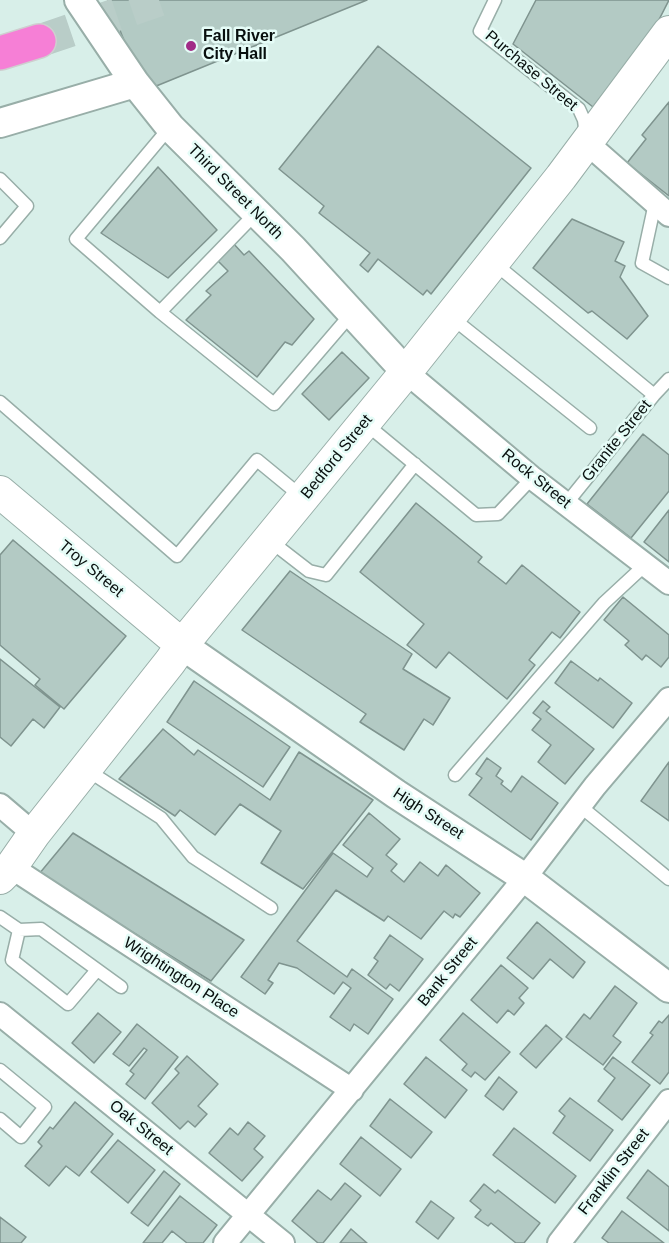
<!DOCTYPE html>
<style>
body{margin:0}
canvas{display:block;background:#d8efe9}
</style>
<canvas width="669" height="1243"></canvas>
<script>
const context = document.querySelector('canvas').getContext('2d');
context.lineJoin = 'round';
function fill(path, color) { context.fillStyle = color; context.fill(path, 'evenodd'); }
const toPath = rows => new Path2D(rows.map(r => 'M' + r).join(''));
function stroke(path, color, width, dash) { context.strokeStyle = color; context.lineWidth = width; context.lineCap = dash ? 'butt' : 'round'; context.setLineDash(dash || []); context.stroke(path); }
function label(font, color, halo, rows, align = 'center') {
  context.font = font + ' Arial,sans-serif'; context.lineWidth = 5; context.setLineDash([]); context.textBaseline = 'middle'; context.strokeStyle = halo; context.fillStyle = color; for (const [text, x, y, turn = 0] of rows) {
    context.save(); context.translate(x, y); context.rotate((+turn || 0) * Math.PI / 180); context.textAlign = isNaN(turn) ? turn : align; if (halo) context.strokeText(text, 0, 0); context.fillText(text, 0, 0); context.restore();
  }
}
const building = toPath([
 [108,0,367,0,144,91,108,0],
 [536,0,669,0,643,51,638,49,593,107,513,44,536,0],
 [378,46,531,168,431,294,427,290,423,295,378,259,368,272,360,265,370,253,319,213,324,206,279,169,378,46],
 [669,102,669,196,627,163,646,139,642,135,669,102],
 [158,167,217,230,168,278,101,233,158,167],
 [572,219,624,242,615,261,625,266,620,277,648,316,627,339,592,311,588,313,533,268,572,219],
 [233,243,244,255,249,251,314,319,292,345,285,342,257,377,186,320,211,295,206,291,228,271,216,259,233,243],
 [342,352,369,378,329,420,302,394,342,352],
 [643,434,669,455,669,491,631,538,587,504,643,434],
 [416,503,482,557,478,562,506,584,522,565,580,612,560,638,552,632,529,660,535,665,507,699,449,652,436,668,407,645,424,624,360,572,416,503],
 [669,510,669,562,644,542,669,510],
 [13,540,126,636,64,709,35,685,40,679,0,645,0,555,13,540],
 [290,571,412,654,403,669,450,698,433,725,424,719,404,750,360,722,366,714,242,630,290,571],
 [623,597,669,635,669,657,661,667,646,655,642,660,625,645,629,641,604,620,623,597],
 [0,659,60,707,44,728,33,719,11,746,0,737,0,659],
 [571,661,598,681,600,678,632,703,613,728,555,683,571,661],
 [194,681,290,747,263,787,167,722,194,681],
 [543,701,550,707,546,711,594,749,565,784,538,762,551,745,532,730,541,719,533,713,543,701],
 [163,729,194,755,198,750,270,800,299,752,373,800,303,889,261,863,281,831,240,804,215,835,180,810,175,816,119,779,163,729],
 [487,758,501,768,496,776,503,781,501,784,511,792,522,776,558,803,531,840,469,795,482,778,476,774,487,758],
 [669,762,669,821,641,801,669,762],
 [369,813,400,839,386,855,397,864,391,871,404,882,420,862,438,876,446,865,480,893,460,917,455,914,453,918,444,911,421,939,388,916,384,921,336,890,297,941,347,977,352,969,393,999,368,1034,354,1024,350,1031,330,1017,351,988,343,982,334,994,297,968,279,963,268,980,273,983,265,994,241,977,333,853,367,877,373,868,343,845,369,813],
 [73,833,244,940,211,981,39,874,73,833],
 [537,922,585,962,573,978,550,959,533,979,507,958,537,922],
 [390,935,423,959,399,991,390,984,386,989,368,975,378,961,374,958,390,935],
 [501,965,528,988,519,998,524,1003,514,1015,508,1010,497,1023,471,1000,501,965],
 [615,986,637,1003,613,1036,621,1042,603,1065,566,1037,584,1014,590,1019,615,986],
 [98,1013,121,1032,94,1063,72,1043,98,1013],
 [463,1013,510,1052,485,1080,475,1072,471,1077,462,1070,467,1064,440,1040,463,1013],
 [669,1015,669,1072,660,1084,632,1062,653,1035,650,1033,659,1021,662,1023,669,1015],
 [137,1024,178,1057,145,1099,126,1084,134,1074,130,1071,147,1050,144,1048,129,1066,113,1054,137,1024],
 [546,1025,562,1039,536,1068,520,1054,546,1025],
 [187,1056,218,1084,198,1106,207,1114,195,1127,188,1121,180,1129,152,1103,179,1073,175,1069,187,1056],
 [426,1057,467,1090,445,1118,404,1084,426,1057],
 [613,1057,650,1085,622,1120,598,1101,615,1078,604,1069,613,1057],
 [499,1077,517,1092,503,1110,485,1096,499,1077],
 [570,1098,613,1130,590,1161,553,1133,565,1116,559,1111,570,1098],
 [390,1099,432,1132,411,1158,370,1126,390,1099],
 [75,1102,113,1134,79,1176,66,1166,49,1186,25,1166,42,1146,38,1142,50,1127,53,1129,75,1102],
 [248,1122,265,1136,254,1149,263,1157,242,1181,209,1153,230,1128,238,1135,248,1122],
 [514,1128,576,1176,555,1203,493,1155,514,1128],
 [361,1137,401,1169,380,1196,340,1164,361,1137],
 [118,1140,155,1170,128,1203,91,1172,118,1140],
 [648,1170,669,1187,669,1231,627,1198,648,1170],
 [164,1171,180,1184,148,1226,131,1213,164,1171],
 [345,1183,361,1196,323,1243,318,1243,292,1221,318,1190,331,1200,345,1183],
 [484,1184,495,1193,498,1190,540,1223,524,1243,516,1243,491,1223,488,1226,475,1217,481,1210,470,1201,484,1184],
 [180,1196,217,1225,203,1243,187,1243,172,1231,162,1243,143,1243,180,1196],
 [431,1201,454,1218,438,1239,416,1222,431,1201],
 [622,1211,664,1243,609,1243,602,1238,622,1211],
 [0,1217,26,1237,21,1243,0,1243,0,1217],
 [351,1229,367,1243,340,1243,351,1229]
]);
const motorwayTunnel = toPath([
 [39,41,159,0]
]);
const service = toPath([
 [495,0,480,31,579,109,584,120,586,136],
 [170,127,76,239,160,312,274,404,352,313],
 [0,179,27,206,0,238],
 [655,203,642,263,669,278],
 [494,263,654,395],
 [160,312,256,213],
 [451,317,590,428],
 [0,402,177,556,257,460,302,497],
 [366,424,476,515,498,514,532,478],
 [566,504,654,395,669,379],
 [269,540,309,571,326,575,415,464],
 [87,770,161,818,193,857,271,908],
 [455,775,604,603,645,565],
 [580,806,669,879],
 [0,917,19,930,41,929,121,987],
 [19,930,12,960,68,1004,97,970],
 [0,1070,45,1107,21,1137,0,1119]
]);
const minor = toPath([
 [587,143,669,215],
 [406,372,531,477,669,583],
 [0,805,34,834],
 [11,867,352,1090],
 [0,1014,283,1243],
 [225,1243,520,884,595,786,669,699],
 [559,1243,669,1101]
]);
const tertiary = toPath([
 [79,0,135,83,170,127,293,249,406,372],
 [0,123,135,83],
 [182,645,396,794,525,878,669,988]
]);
const secondary = toPath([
 [0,492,182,645],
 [0,878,11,867,34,834,170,662,182,645,406,372,561,177,669,32]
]);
const motorway = toPath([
 [0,53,39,41]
]);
const markers = [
 [191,46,6,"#a12c87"]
];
const poiNames = [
 ["Fall River",203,37],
 ["City Hall",203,55]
];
const streetNames = [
 ["Purchase Street",531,71,40],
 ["Third Street North",235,192,45],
 ["Granite Street",617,441,-51],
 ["Bedford Street",337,457,-51],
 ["Rock Street",536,479,39],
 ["Troy Street",91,569,40],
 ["High Street",428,814,33],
 ["Bank Street",448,972,-51],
 ["Wrightington Place",181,978,33],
 ["Oak Street",141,1128,39],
 ["Franklin Street",614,1172,-52]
];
fill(building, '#b3cac4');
stroke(building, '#7f948f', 1.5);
stroke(motorwayTunnel, '#b9cdc8', 33, [33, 16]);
stroke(service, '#98aea8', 15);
stroke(minor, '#98aea8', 26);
stroke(tertiary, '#98aea8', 32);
stroke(secondary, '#98aea8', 34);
stroke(motorway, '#cecfcf', 36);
stroke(service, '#fff', 12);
stroke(minor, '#fff', 22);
stroke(tertiary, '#fff', 28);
stroke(secondary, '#fff', 32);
stroke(motorway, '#f67fd6', 33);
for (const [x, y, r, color] of markers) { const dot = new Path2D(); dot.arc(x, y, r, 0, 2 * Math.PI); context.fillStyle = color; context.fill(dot); stroke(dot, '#e5fcf7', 2); }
label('bold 16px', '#080f0e', '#e5fcf7', poiNames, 'left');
label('16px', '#080f0e', '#e5fcf7', streetNames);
</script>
